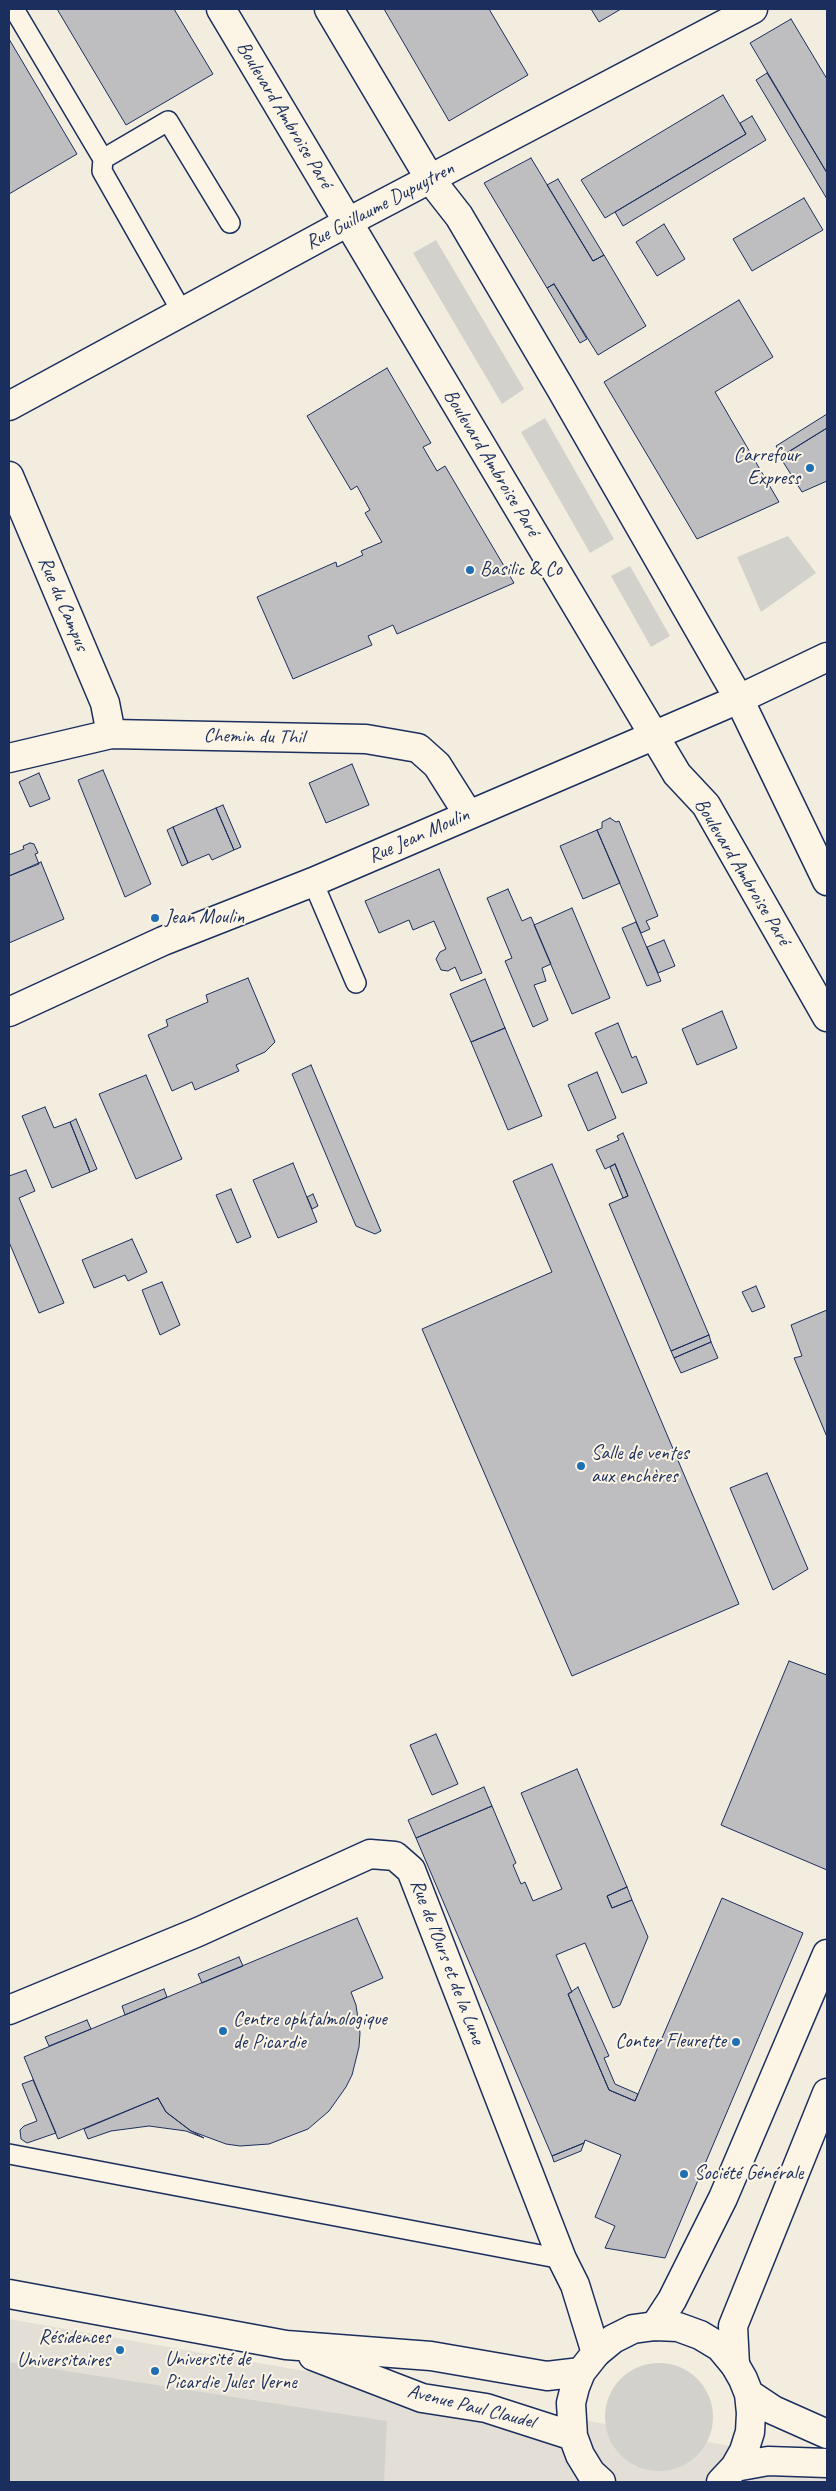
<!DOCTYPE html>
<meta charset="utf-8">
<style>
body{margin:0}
#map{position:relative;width:836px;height:2491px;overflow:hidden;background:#f3ede0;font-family:Caveat,sans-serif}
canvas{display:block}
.frame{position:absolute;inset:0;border:10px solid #1b2f5e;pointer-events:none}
</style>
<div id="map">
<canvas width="836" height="2491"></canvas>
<div class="frame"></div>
</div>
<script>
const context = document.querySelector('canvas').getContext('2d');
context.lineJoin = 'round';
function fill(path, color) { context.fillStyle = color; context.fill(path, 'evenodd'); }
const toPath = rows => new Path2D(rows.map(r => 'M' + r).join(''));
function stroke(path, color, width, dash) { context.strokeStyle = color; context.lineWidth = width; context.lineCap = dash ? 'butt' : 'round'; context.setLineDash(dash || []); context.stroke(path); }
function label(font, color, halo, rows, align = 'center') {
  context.font = font + ' Caveat,sans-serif'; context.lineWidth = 4; context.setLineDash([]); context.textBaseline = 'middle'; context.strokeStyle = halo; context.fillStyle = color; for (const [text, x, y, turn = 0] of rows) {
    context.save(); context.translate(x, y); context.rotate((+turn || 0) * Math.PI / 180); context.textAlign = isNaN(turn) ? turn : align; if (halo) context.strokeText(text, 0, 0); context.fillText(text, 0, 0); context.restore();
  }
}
const built = toPath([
 [9,2319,827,2463,827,2482,9,2482]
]);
const green = toPath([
 [436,240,524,389,502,404,413,253],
 [545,418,614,539,590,553,521,432],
 [788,536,816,573,761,612,737,557],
 [630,566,670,636,651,647,611,576],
 [9,2362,387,2421,384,2482,9,2482],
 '605 2417a54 54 0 1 1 108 0a54 54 0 1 1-108 0Z'
]);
const building = toPath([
 [57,9,174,9,213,74,126,125,57,9],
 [384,9,489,9,528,75,449,121,384,9],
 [591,9,621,9,599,22,591,9],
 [791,19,827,79,827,173,750,43,791,19],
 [9,39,77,154,9,194,9,39],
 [767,73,827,173,827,199,756,80,767,73],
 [723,95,746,134,605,218,581,180,723,95],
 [752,116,766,140,623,226,615,212,746,134,740,123,752,116],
 [531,158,593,261,604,255,646,326,598,355,554,284,547,288,484,183,531,158],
 [558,179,604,255,593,261,547,185,558,179],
 [804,198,823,230,752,271,733,239,804,198],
 [664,224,685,259,657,276,636,242,664,224],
 [554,284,587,339,580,343,547,288,554,284],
 [739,300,773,357,715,392,779,502,697,539,604,382,739,300],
 [387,368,431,443,423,447,437,471,445,466,514,583,397,634,393,625,368,636,372,645,293,679,257,597,336,562,337,567,363,555,361,551,382,542,365,513,370,510,357,486,351,490,307,416,387,368],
 [827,414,827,428,782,456,776,446,827,414],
 [827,428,827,481,802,492,780,457,827,428],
 [352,764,369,805,326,823,309,783,352,764],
 [103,770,151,884,125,897,78,780,103,770],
 [39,773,50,799,30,807,19,782,39,773],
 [223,805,241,847,234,850,216,808,223,805],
 [216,808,234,850,212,860,209,854,188,863,173,827,216,808],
 [610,818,616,822,619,821,658,916,646,921,650,929,641,933,597,830,602,828,602,822,610,818],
 [173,827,188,863,182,866,167,830,173,827],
 [597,830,620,883,583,899,560,846,597,830],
 [30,843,34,844,38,853,35,854,39,864,9,876,9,855,24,849,23,846,30,843],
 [41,862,64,919,9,943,9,876,41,862],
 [439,869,482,973,461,981,455,967,448,971,441,970,436,959,440,952,446,949,434,921,413,930,409,920,379,933,365,901,439,869],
 [508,889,522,921,531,917,551,964,542,968,546,981,534,985,548,1020,533,1027,505,961,512,958,487,898,508,889],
 [572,908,610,998,572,1014,534,925,572,908],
 [636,922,661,981,647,986,622,928,636,922],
 [664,940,675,966,658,973,647,947,664,940],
 [248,978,275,1042,265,1052,236,1065,239,1071,195,1090,192,1082,172,1091,148,1035,168,1026,166,1020,208,1002,206,995,248,978],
 [485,979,505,1028,471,1042,450,994,485,979],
 [722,1011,737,1048,697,1065,682,1029,722,1011],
 [618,1023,632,1058,636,1056,647,1083,622,1093,595,1033,618,1023],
 [505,1028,542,1116,508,1130,471,1042,505,1028],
 [311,1065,381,1231,375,1234,356,1226,292,1074,311,1065],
 [597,1072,616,1118,588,1131,568,1085,597,1072],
 [146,1075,182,1159,136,1179,99,1094,146,1075],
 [45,1107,54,1128,70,1122,90,1172,52,1188,22,1116,45,1107],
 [76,1119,97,1169,90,1172,70,1122,76,1119],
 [623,1133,709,1335,671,1351,609,1204,628,1196,615,1164,605,1169,596,1150,619,1140,617,1136,623,1133],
 [293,1163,317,1222,278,1238,253,1180,293,1163],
 [552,1164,739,1604,572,1676,422,1329,552,1272,513,1181,552,1164],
 [615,1164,628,1196,623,1198,610,1167,615,1164],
 [26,1170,35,1191,19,1198,64,1303,39,1313,9,1242,9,1176,26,1170],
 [231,1189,251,1237,237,1243,216,1195,231,1189],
 [313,1194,318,1206,312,1209,307,1197,313,1194],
 [132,1239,147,1272,128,1281,125,1275,94,1288,82,1260,132,1239],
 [162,1282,180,1325,160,1335,142,1290,162,1282],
 [756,1286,765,1307,752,1312,742,1292,756,1286],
 [827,1310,827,1437,794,1358,802,1356,791,1325,827,1310],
 [709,1335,711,1342,674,1358,671,1351,709,1335],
 [711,1342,718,1358,681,1373,674,1358,711,1342],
 [767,1473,808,1569,773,1590,730,1488,767,1473],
 [789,1661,827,1675,827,1870,721,1825,789,1661],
 [436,1734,458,1784,432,1795,410,1745,436,1734],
 [577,1769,627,1887,607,1896,612,1908,632,1900,648,1937,620,2005,613,2008,585,1943,556,1955,572,1992,568,1994,609,2090,635,2101,722,1898,803,1933,665,2258,605,2248,615,2226,595,2217,621,2155,585,2140,584,2143,552,2156,416,1838,492,1806,516,1863,513,1865,521,1884,525,1882,533,1901,562,1889,521,1793,577,1769],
 [484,1787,492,1806,416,1838,408,1820,484,1787],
 [627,1887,632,1900,612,1908,607,1896,627,1887],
 [357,1918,383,1978,351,1992,356,2005,360,2033,359,2047,352,2075,346,2087,329,2111,308,2129,269,2144,240,2146,226,2144,191,2131,166,2112,158,2098,58,2139,24,2057,357,1918],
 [239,1957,243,1966,202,1983,198,1974,239,1957],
 [578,1987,609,2056,604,2058,615,2084,638,2094,635,2101,609,2090,568,1994,578,1987],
 [164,1989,167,1997,125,2015,122,2006,164,1989],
 [87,2020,91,2029,49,2046,45,2037,87,2020],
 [33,2080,56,2133,27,2143,21,2139,20,2130,24,2126,37,2121,22,2084,33,2080],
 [158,2098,166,2112,191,2131,204,2138,186,2131,149,2126,111,2131,88,2139,84,2129,158,2098],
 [584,2143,581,2151,554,2162,552,2156,584,2143]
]);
const lane = toPath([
 [14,9,103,159,102,171,182,312],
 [103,159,168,121,230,223],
 [313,882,356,983],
 [9,2154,562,2259]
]);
const street = toPath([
 [221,9,677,774,706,805,827,1017],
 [329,9,430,179,459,216,561,389,739,699,827,881],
 [9,406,348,222,753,9],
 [9,476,105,703,111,734],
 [9,758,111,734,366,739,418,748,437,765,468,814],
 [9,2010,198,1932,370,1854,395,1856,411,1870,562,2259,575,2285,596,2353],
 [655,2326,672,2300,723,2198,827,1954],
 [735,2365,733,2326,827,2093]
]);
const secondary = toPath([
 [9,1012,163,941,313,882,739,699,827,657],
 [9,2294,286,2345,431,2356,547,2376,581,2372],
 [313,2356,422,2398,486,2408,573,2436],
 [749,2394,773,2410,827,2434],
 [735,2467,768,2461,827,2463],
 [601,2482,591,2473,580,2455,573,2436,571,2403,575,2387,581,2372,596,2353,613,2339,633,2329,655,2326,678,2327,700,2335,720,2347,735,2365,743,2379,749,2394,751,2413,750,2432,744,2451,735,2467,721,2482]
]);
const markers = [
 [810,468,5,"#1f6fb2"],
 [470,570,5,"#1f6fb2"],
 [155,918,5,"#1f6fb2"],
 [581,1466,5,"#1f6fb2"],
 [223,2031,5,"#1f6fb2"],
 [736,2042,5,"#1f6fb2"],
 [684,2174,5,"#1f6fb2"],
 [120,2350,5,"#1f6fb2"],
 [155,2371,5,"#1f6fb2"]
];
const streetNames = [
 ["Boulevard Ambroise Paré",284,115,59],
 ["Rue Guillaume Dupuytren",380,206,-28],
 ["Boulevard Ambroise Paré",491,463,59],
 ["Rue du Campus",63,604,67],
 ["Chemin du Thil",254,737,1],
 ["Rue Jean Moulin",419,836,-24],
 ["Boulevard Ambroise Paré",742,872,59],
 ["Rue de l'Ours et de la Lune",447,1962,69],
 ["Avenue Paul Claudel",471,2407,14]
];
const poiNames = [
 ["Carrefour",800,456,"right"],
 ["Express",800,479,"right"],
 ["Basilic & Co",480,570],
 ["Jean Moulin",165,918],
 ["Salle de ventes",591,1454],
 ["aux enchères",591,1477],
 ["Centre ophtalmologique",233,2020],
 ["de Picardie",233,2043],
 ["Conter Fleurette",726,2042,"right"],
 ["Société Générale",694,2174],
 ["Résidences",110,2338,"right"],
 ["Universitaires",110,2361,"right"],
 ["Université de",165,2360],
 ["Picardie Jules Verne",165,2383]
];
fill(built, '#e3dfd6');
fill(green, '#d3d1cc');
fill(building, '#bebec0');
stroke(building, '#1b2f5e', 1);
stroke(lane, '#1b2f5e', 22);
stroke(street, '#1b2f5e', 31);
stroke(secondary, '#1b2f5e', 31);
stroke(lane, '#fcf5e5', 19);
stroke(street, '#fcf5e5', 28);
stroke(secondary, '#fcf5e5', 28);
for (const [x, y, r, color] of markers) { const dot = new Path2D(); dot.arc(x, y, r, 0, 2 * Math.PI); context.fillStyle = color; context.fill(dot); stroke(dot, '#fcf5e5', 2); }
label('20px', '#1b2f5e', '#fcf5e5', streetNames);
label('20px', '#1b2f5e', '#fcf5e5', poiNames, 'left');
</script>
